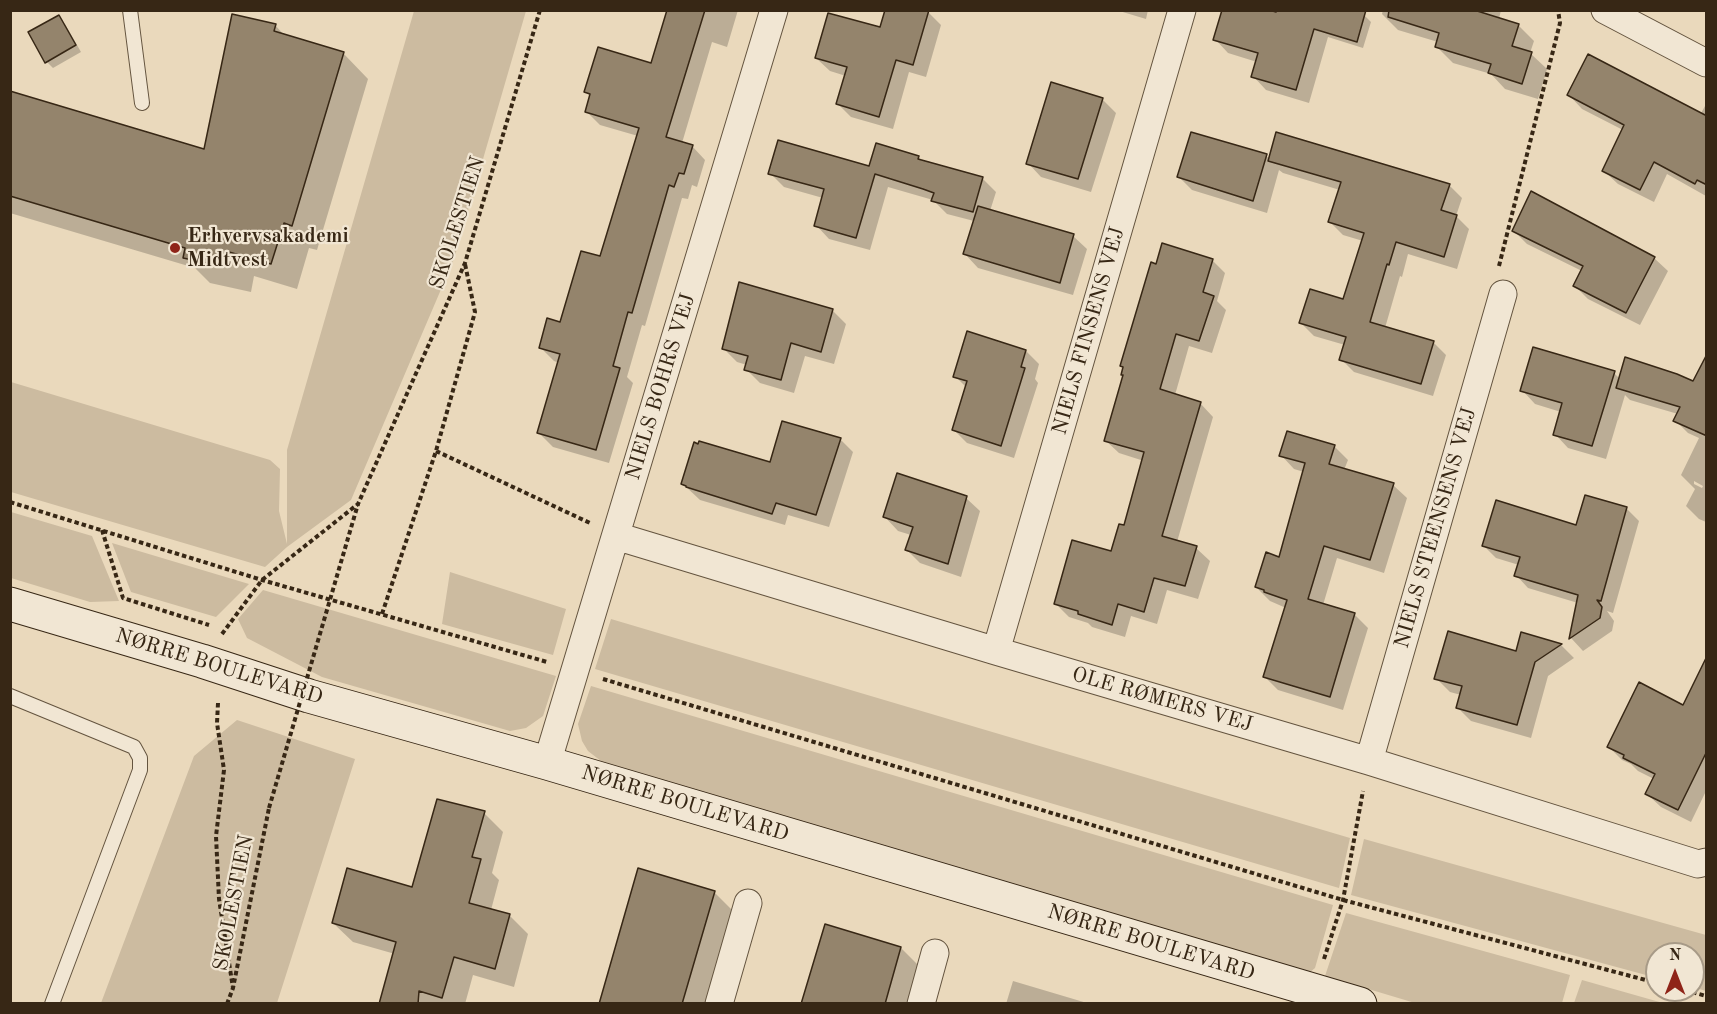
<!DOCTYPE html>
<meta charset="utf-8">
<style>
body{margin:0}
#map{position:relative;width:1717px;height:1014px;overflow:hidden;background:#ead9bc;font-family:"Old Standard TT",serif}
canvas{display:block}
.frame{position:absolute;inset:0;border:12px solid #372715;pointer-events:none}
.north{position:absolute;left:1645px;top:942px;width:60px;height:60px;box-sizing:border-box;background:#f1e6d3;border:2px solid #a79a87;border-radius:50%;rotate:0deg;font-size:16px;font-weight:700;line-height:24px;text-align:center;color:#372715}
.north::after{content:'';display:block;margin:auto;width:21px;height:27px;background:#8f2418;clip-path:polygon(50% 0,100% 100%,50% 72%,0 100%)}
</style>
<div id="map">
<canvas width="1717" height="1014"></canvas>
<div class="frame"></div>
<div class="north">N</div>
</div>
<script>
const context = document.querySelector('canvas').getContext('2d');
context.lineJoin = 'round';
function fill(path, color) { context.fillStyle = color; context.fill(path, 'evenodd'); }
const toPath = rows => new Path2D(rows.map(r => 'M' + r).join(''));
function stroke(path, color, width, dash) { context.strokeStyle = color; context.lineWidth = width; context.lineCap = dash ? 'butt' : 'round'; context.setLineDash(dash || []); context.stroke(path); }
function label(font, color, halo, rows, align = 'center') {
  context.font = font + ' "Old Standard TT",serif'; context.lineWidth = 4.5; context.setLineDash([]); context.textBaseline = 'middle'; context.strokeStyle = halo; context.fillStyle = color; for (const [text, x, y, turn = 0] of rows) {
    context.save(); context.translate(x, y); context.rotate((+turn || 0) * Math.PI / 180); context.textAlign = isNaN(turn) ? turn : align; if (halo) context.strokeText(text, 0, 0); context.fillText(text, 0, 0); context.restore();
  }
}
const green = toPath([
 [414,11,526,11,454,259,351,500,287,547,265,567,11,492,11,382,270,460,280,469,279,511,287,544,287,450],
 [11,512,92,536,119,601,90,602,11,578],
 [112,543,249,584,216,617,131,592],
 [450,572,566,609,553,655,442,624],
 [263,590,556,676,543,716,526,728,510,731,322,677,247,638,238,619],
 [611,619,1350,838,1339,888,595,669],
 [591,686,1333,905,1315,968,1309,973,601,761,588,751,582,741,578,724],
 [237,720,355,759,277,1003,101,1003,194,756],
 [1364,839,1706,935,1706,991,1693,987,1693,954,1657,954,1657,978,1351,895],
 [1346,913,1570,975,1562,1003,1415,1003,1325,976],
 [1582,980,1663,1003,1574,1003]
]);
const shadow = toPath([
 [668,10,738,10,727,47,712,42,682,143,692,146,705,160,697,187,692,185,688,199,682,198,645,326,642,325,627,377,633,383,609,463,553,447,539,433,559,363,554,361,540,347,561,324,601,258,638,136,600,125,587,112,591,97,586,92,652,65],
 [1116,10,1148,10,1146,19],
 [1348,10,1365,16,1371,22,1363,48,1328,37,1309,103,1266,90,1253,76,1257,62,1228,53,1215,39,1314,25],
 [1383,10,1501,10,1499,19,1518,25,1534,41,1530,53,1547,69,1538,99,1505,89,1491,74,1453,63,1437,47,1438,42,1398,30,1382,14],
 [928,12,941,25,926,77,909,72,893,129,851,117,838,104,846,76,830,71,816,58,881,29],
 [58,17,65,24,81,52,53,68,47,62],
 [275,25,285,36,343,53,368,79,317,250,309,248,297,289,254,276,251,292,210,283,195,268,10,213,10,93,205,151],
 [1569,95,1700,115,1705,106,1706,107,1706,196,1667,174,1654,202,1618,184,1604,171,1623,130,1582,109],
 [1102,99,1116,113,1091,192,1041,177,1028,163],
 [1266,156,1270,159,1449,185,1462,198,1456,216,1469,229,1457,269,1408,254,1402,277,1400,276,1385,328,1433,342,1446,355,1433,396,1354,372,1341,359,1345,345,1314,336,1301,323,1344,301,1363,241,1343,235,1330,222,1340,190,1283,173,1279,170,1267,213,1192,190,1179,177],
 [918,157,923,162,982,178,996,192,990,211,1073,236,1087,249,1073,295,978,268,965,254,974,221,947,214,933,200,888,187,870,250,829,239,816,225,823,198,784,187,770,173,870,168],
 [1532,193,1654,258,1668,271,1640,325,1588,299,1574,285,1582,271,1527,244,1513,230],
 [1212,260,1225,273,1217,301,1226,310,1212,353,1189,346,1175,395,1200,403,1213,417,1177,542,1196,548,1210,561,1198,599,1167,590,1157,624,1131,616,1125,637,1092,627,1088,623,1069,617,1056,604,1112,553,1125,527,1144,461,1119,453,1105,440,1157,266],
 [832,310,846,324,834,364,805,356,794,393,760,383,746,369,747,365,737,362,723,348],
 [1026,351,1039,364,1035,379,1038,383,1014,458,967,443,954,430,967,388,955,376],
 [1614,373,1620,379,1706,390,1706,522,1699,519,1686,506,1695,489,1681,475,1699,438,1688,433,1675,420,1678,414,1630,400,1625,395,1606,459,1568,448,1555,434,1561,412,1535,404,1522,390],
 [1694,481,1703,486,1702,488,1694,484],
 [840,439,853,452,829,527,788,515,785,525,700,500,683,484,771,464],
 [1334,446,1348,460,1344,470,1393,485,1407,498,1384,573,1337,558,1323,605,1354,614,1368,628,1343,710,1278,690,1265,677,1286,608,1270,601,1256,587,1280,559,1304,472,1294,469,1281,455],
 [966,498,980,511,961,577,920,563,907,550,911,535,898,531,885,517],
 [1626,508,1639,521,1613,613,1607,611,1614,621,1612,631,1583,651,1571,638,1578,603,1528,588,1516,575,1519,565,1496,558,1483,545,1577,526],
 [1522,634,1561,645,1574,658,1548,676,1531,738,1471,721,1458,708,1461,695,1450,692,1436,678,1517,653],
 [1706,660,1706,791,1691,822,1661,807,1647,794,1654,779,1638,771,1631,764,1622,760,1609,747,1684,707],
 [484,813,503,832,492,873,499,880,491,910,509,915,528,934,514,987,473,975,465,1004,417,1004,395,954,353,942,333,923,413,888],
 [714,892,734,912,707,1004,600,1004],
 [901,948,921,968,910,1004,803,1004],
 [1013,981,1087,1003,1088,1004,1006,1004]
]);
const building = toPath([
 [667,10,705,10,666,137,693,145,684,174,679,173,674,187,669,185,632,313,628,312,613,366,620,368,596,450,537,433,560,354,539,348,547,318,560,322,581,251,600,256,639,128,585,112,590,94,584,92,598,47,651,63,667,10],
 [885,10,929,10,913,65,896,60,879,117,836,104,847,67,815,58,828,13,880,27,885,10],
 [1222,10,1269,10,1276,12,1276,10,1366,10,1357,42,1314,29,1296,90,1251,77,1258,53,1213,40,1222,10],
 [1389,10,1474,10,1519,24,1512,46,1532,52,1522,84,1488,73,1491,64,1435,47,1439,33,1388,17,1389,10],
 [232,14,276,24,274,31,344,52,292,226,284,223,271,264,229,252,226,267,183,258,185,248,10,196,10,91,204,149,232,14],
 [59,15,76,45,45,63,28,32,59,15],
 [1588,54,1707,116,1707,185,1697,180,1695,184,1654,162,1640,190,1602,171,1624,125,1567,95,1588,54],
 [1051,82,1103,98,1078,179,1026,164,1051,82],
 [1191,132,1267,154,1253,201,1177,177,1191,132],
 [1276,132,1450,184,1441,210,1457,215,1444,257,1396,242,1389,265,1387,264,1370,322,1434,341,1421,384,1339,360,1346,337,1299,323,1310,289,1343,299,1364,233,1328,222,1341,182,1268,161,1276,132],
 [778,140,869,166,876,143,919,156,918,159,983,177,973,212,931,201,934,193,923,189,875,174,856,238,814,226,824,189,768,174,778,140],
 [1531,191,1655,257,1626,313,1573,286,1583,266,1512,231,1531,191],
 [978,206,1074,234,1060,283,963,254,978,206],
 [1162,243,1213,259,1203,292,1214,296,1199,341,1176,334,1160,389,1201,402,1162,536,1197,546,1185,586,1154,578,1144,612,1118,604,1112,625,1078,614,1078,611,1054,604,1072,540,1111,551,1119,524,1124,525,1144,452,1104,441,1123,375,1121,375,1123,367,1120,366,1151,262,1156,264,1162,243],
 [739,282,833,309,821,352,791,343,781,380,744,370,748,356,722,349,739,282],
 [967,331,1026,350,1021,367,1025,368,1001,446,952,430,967,381,953,377,967,331],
 [1533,347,1615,371,1592,446,1553,435,1562,403,1520,391,1533,347],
 [1707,354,1707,436,1673,421,1680,407,1616,388,1625,357,1677,374,1693,381,1707,354],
 [782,421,841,438,816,515,776,503,772,514,686,487,686,486,681,484,694,442,698,444,699,441,770,462,782,421],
 [1287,431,1335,445,1329,464,1394,483,1370,560,1324,546,1308,599,1355,613,1330,697,1263,677,1287,600,1264,592,1264,590,1255,587,1266,552,1279,557,1305,463,1279,456,1287,431],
 [897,473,967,496,948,564,905,550,913,527,883,517,897,473],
 [1585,495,1627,507,1601,601,1597,600,1602,607,1600,618,1569,639,1578,595,1514,576,1520,557,1482,546,1496,500,1576,525,1585,495],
 [1448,631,1516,651,1521,632,1562,644,1535,662,1517,725,1456,708,1462,686,1434,679,1448,631],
 [1707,656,1707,751,1678,810,1645,794,1655,774,1623,758,1624,755,1607,747,1639,682,1683,705,1707,656],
 [437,799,485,811,472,857,481,859,469,903,510,914,495,969,454,957,442,998,419,991,418,1004,379,1004,396,942,332,923,347,868,412,887,437,799],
 [638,868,715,891,682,1004,599,1004,638,868],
 [825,924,901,947,885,1004,801,1004,825,924]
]);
const path = toPath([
 [1499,266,1560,23,1558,10],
 [436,451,590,523],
 [10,502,262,580,547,662],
 [102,530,123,598,209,625],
 [382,614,436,451,475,312,465,264],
 [222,634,262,580,358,504,465,263,540,10],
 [603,679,1343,900,1657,983],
 [218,703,217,723,224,770,216,836,219,899,233,988],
 [1324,959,1343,900,1363,791],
 [1685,990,1706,996],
 [227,1004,233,988,269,808]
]);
const lane = toPath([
 [130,10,142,103],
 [10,696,134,747,140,758,140,770,52,1004]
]);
const street = toPath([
 [1605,10,1706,63],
 [616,536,996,651,1369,761,1698,864,1706,862],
 [996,651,1182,10],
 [1369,761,1503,294],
 [547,763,774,10],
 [719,1004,748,903],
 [921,1004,935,953]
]);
const secondary = toPath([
 [10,604,202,661,309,696,547,763,1360,1004]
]);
const pathBridge = toPath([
 [269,808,358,504]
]);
const markers = [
 [175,248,6,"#8f2418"]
];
const streetNames = [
 ["SKOLESTIEN",458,223,-72],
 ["NIELS FINSENS VEJ",1089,331,-74],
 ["NIELS BOHRS VEJ",661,387,-73],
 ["NIELS STEENSENS VEJ",1436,528,-74],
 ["NØRRE BOULEVARD",219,667,17],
 ["OLE RØMERS VEJ",1162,700,16],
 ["NØRRE BOULEVARD",685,804,17],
 ["SKOLESTIEN",234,903,-79],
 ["NØRRE BOULEVARD",1151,943,17]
];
const poiNames = [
 ["Erhvervsakademi",187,236],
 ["Midtvest",187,260]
];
fill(green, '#ccbba0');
fill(shadow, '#0003');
fill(building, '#94846c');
stroke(building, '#372715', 1.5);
stroke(lane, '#64543f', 16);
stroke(street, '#64543f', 29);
stroke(secondary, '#372715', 35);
stroke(path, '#372715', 4, [4.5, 3]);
stroke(lane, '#f1e6d3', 14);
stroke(street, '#f1e6d3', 27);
stroke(secondary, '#f1e6d3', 33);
stroke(pathBridge, '#372715', 4, [4.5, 3]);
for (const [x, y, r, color] of markers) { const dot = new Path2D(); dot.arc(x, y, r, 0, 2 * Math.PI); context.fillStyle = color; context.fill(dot); stroke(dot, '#f1e6d3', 2); }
label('21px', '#372715', '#f1e6d3', streetNames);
label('bold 21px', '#372715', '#f1e6d3', poiNames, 'left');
</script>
